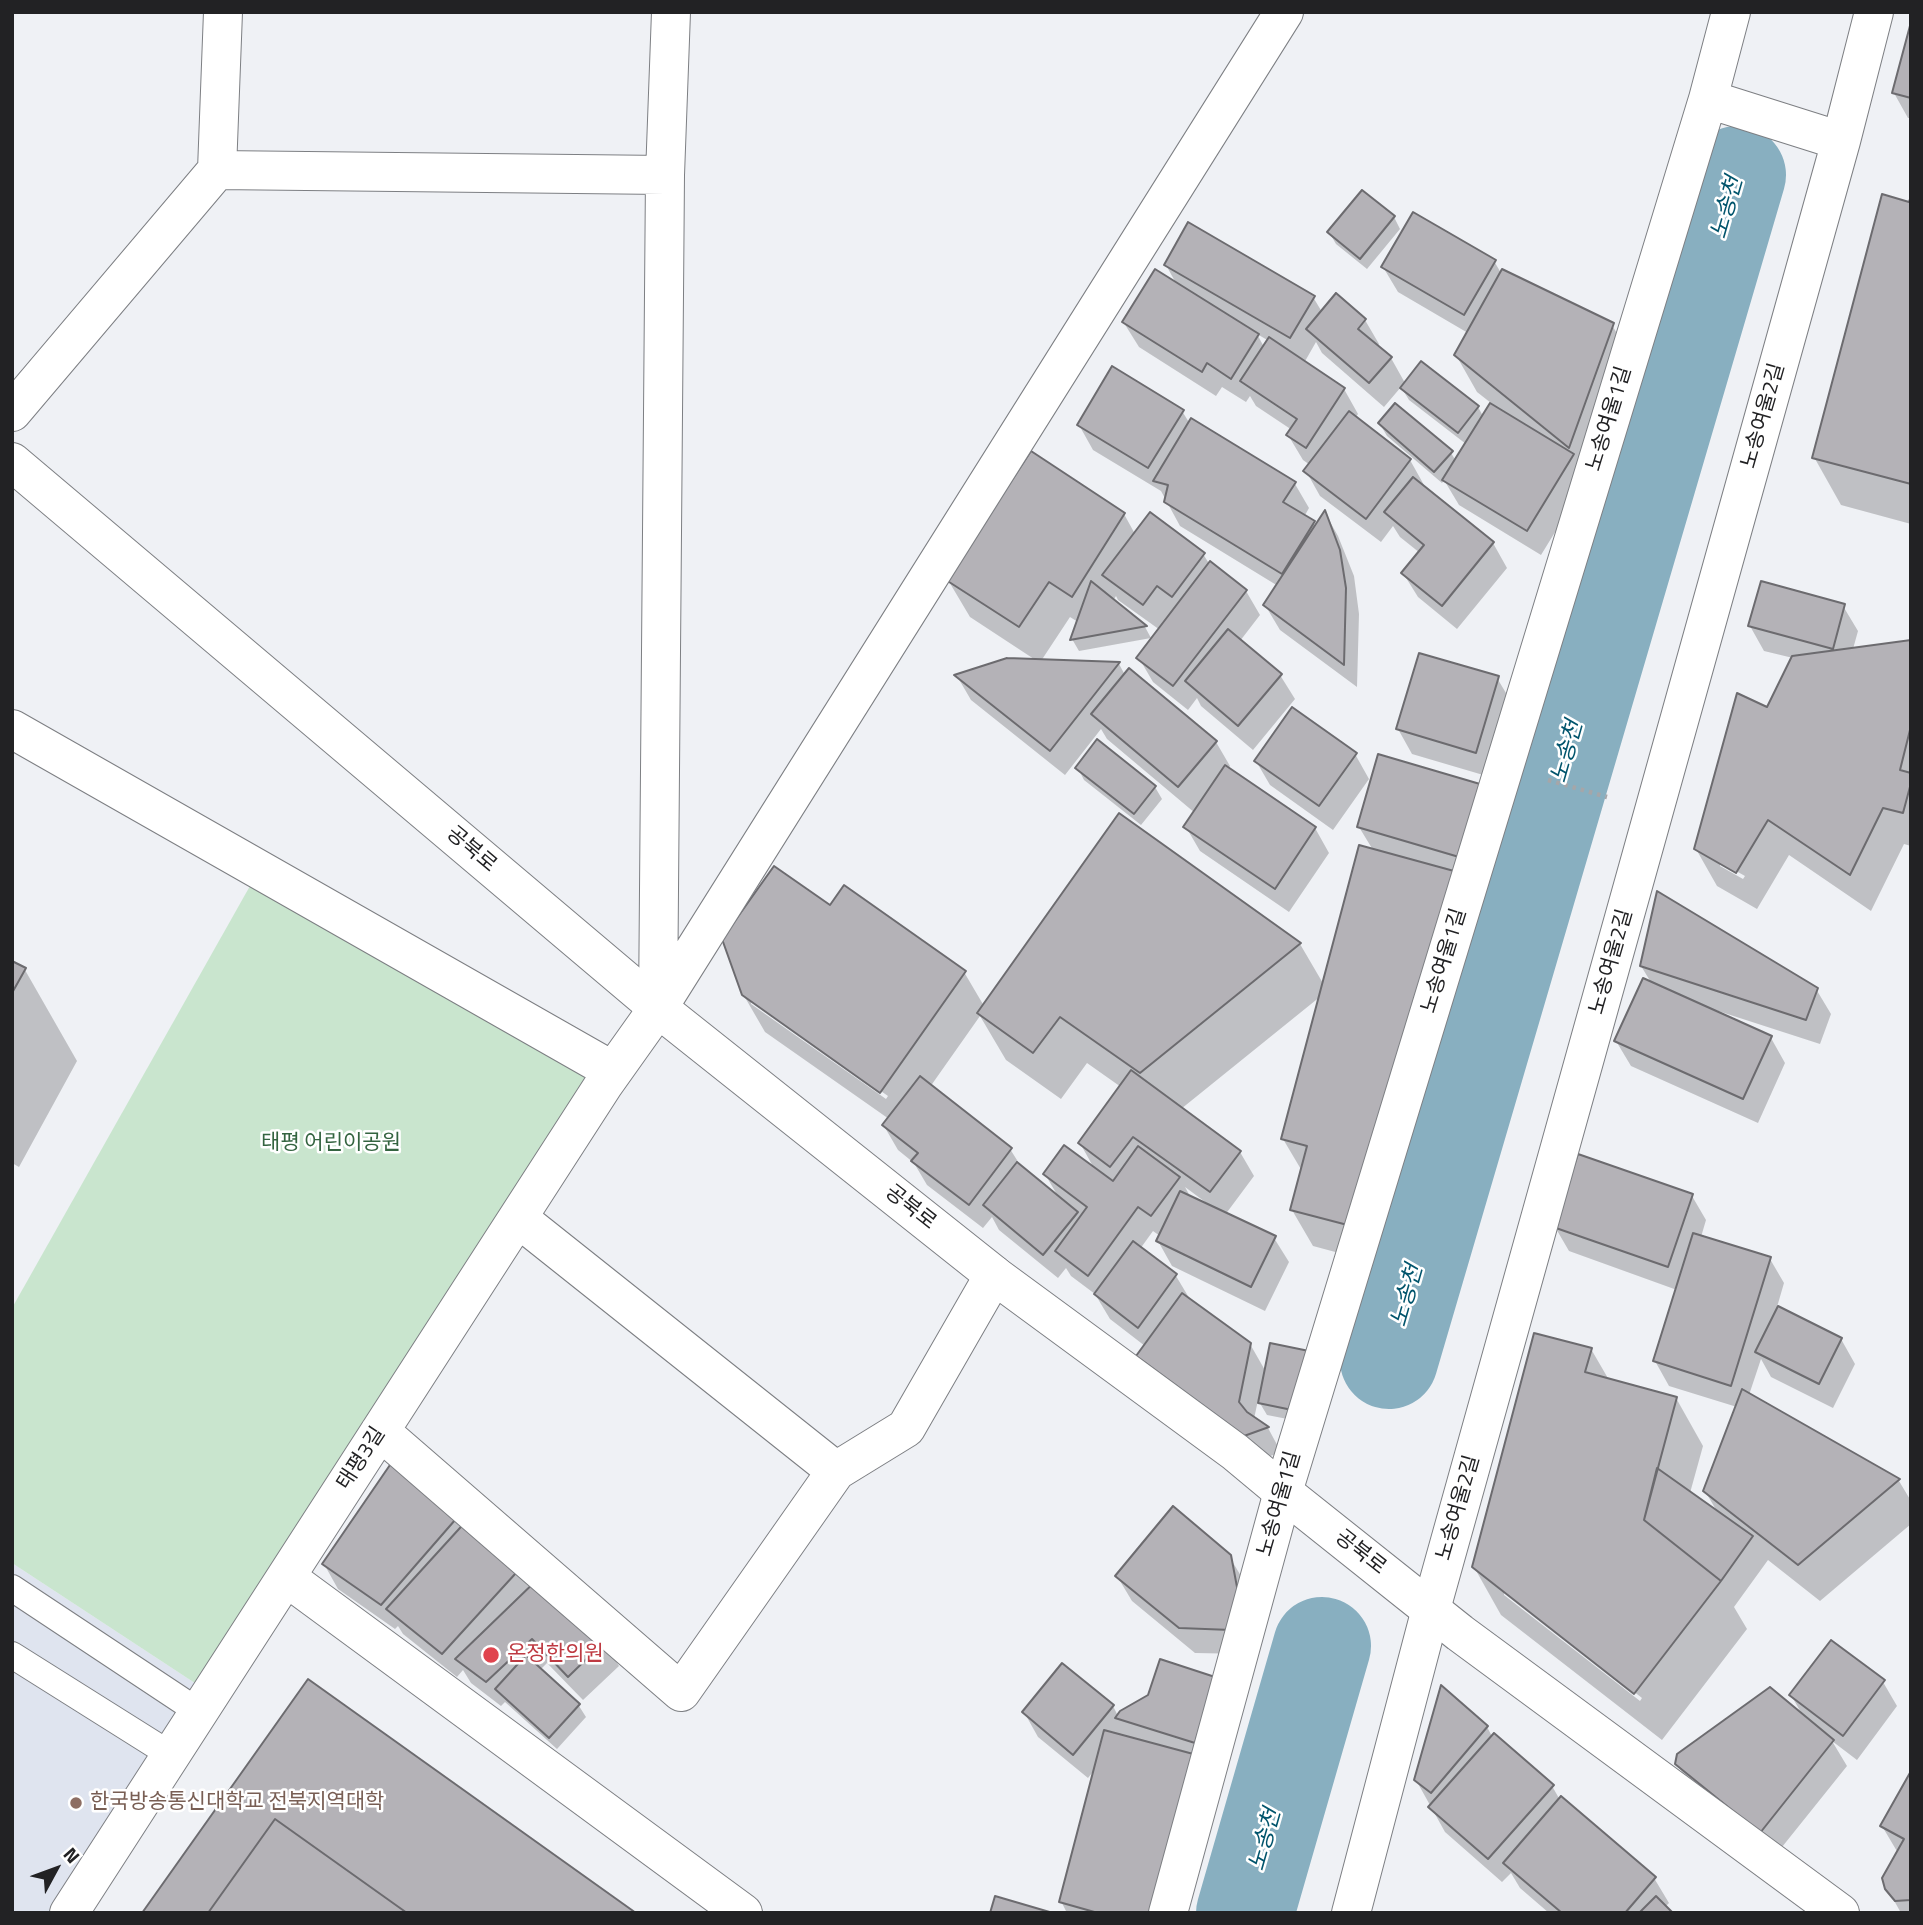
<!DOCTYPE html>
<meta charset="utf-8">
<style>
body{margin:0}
#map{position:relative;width:1923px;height:1925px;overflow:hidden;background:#eff1f5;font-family:"Titillium Web",sans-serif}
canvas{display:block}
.frame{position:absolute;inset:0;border:14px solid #222224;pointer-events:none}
.north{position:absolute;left:21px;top:1834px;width:70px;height:70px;-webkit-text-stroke:5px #fff;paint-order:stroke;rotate:49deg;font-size:19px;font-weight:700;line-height:28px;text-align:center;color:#222224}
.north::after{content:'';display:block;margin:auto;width:24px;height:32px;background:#222224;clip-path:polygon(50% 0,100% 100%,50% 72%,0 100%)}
</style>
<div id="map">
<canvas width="1923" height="1925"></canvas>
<div class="frame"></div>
<div class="north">N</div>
</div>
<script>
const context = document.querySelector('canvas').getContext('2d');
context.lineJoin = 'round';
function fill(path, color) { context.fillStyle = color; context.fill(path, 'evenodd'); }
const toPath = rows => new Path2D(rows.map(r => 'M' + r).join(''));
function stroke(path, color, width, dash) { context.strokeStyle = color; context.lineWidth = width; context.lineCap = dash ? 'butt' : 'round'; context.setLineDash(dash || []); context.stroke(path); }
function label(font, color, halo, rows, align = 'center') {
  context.font = font + ' "Titillium Web","Noto Sans KR",sans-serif'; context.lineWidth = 5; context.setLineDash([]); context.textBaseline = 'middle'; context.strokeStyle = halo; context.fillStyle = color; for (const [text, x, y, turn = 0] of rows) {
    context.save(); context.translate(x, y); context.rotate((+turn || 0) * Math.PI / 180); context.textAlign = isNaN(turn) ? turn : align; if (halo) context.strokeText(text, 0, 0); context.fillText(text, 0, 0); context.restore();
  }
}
const built = toPath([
 [12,1563,210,1693,69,1913,12,1913]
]);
const green = toPath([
 [259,870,613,1071,210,1693,12,1563,12,1308]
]);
const shadow = toPath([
 [1911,29,1911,118,1908,118,1894,93],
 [1911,202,1911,524,1841,505,1814,457],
 [1394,217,1400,229,1367,269,1336,244,1329,232],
 [1494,261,1501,273,1612,325,1633,361,1587,480,1541,555,1459,505,1444,480,1442,483,1387,436,1380,424,1451,453,1456,461,1466,444,1409,400,1401,387,1384,407,1322,353,1316,342,1304,363,1344,389,1358,414,1355,418,1410,460,1424,485,1423,487,1493,543,1507,568,1457,629,1418,597,1403,573,1420,553,1400,537,1393,526,1381,542,1320,496,1306,471,1310,465,1303,460,1288,435,1292,430,1256,406,1250,396,1246,402,1222,387,1216,396,1139,347,1124,323,1177,285,1166,265,1313,297,1322,312,1365,320,1379,344,1377,347,1391,358,1405,383,1478,407,1483,416,1491,403,1477,392,1456,355,1468,333,1398,292,1383,267],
 [1257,334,1269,341,1264,347],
 [1182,411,1190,424,1191,420,1295,484,1309,508,1304,517,1313,523,1315,526,1325,513,1338,536,1354,576,1359,614,1357,687,1280,630,1265,605,1278,586,1180,526,1161,491,1093,450,1079,425],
 [1124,514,1135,534,1203,554,1210,565,1246,591,1260,615,1240,641,1280,675,1295,699,1253,750,1201,706,1197,698,1188,710,1153,682,1139,658,1160,630,1118,600,1116,596,1113,601,1145,627,1151,638,1079,651,1072,639,1078,622,1070,617,1041,661,1119,664,1125,675,1216,742,1230,766,1228,769,1315,828,1329,853,1289,912,1200,851,1186,827,1195,813,1107,739,1101,729,1065,775,971,700,957,676,1037,661,970,617,948,580],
 [1843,606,1858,631,1853,649,1911,641,1911,846,1904,844,1871,911,1789,855,1757,909,1717,886,1696,849,1793,658,1764,651,1750,626],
 [1720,862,1745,876,1743,879,1720,866],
 [1497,678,1512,703,1490,777,1412,754,1398,729],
 [1355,754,1369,779,1333,830,1270,785,1256,761],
 [1078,768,1155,787,1162,799,1141,825,1084,780],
 [1479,785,1474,909,1380,1264,1313,1246,1292,1210,1302,1171,1283,1139,1321,996,1181,1109,1240,1152,1254,1176,1225,1215,1274,1238,1289,1262,1265,1311,1172,1266,1158,1241,1160,1236,1153,1231,1140,1249,1176,1276,1191,1301,1250,1344,1266,1372,1303,1422,1267,1415,1258,1400,1254,1419,1268,1428,1281,1452,1260,1460,1145,1346,1110,1319,1095,1294,1071,1276,1066,1268,1058,1278,999,1230,992,1217,983,1228,927,1185,914,1163,898,1150,884,1126,889,1119,765,1032,743,994,830,908,964,972,984,1006,1119,816,1300,944,1324,985,1373,850,1359,827],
 [751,1000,888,1096,886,1099,751,1004],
 [980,1016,1006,1060,1061,1099,1087,1063,1121,1087,1080,1143,1095,1170,1045,1174,1059,1198,1022,1168,1010,1149,930,1087],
 [1185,1187,1208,1204,1191,1198],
 [12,963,25,970,77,1061,19,1167,12,1163],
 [1641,966,1816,989,1831,1014,1820,1044,1715,1010,1715,1012,1771,1038,1785,1063,1758,1123,1631,1066,1616,1041,1652,984],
 [1692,1196,1706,1220,1701,1237,1770,1259,1784,1283,1777,1307,1841,1339,1855,1364,1833,1408,1771,1377,1761,1359,1749,1395,1899,1481,1911,1501,1911,1524,1820,1601,1768,1560,1734,1607,1747,1629,1662,1740,1501,1615,1474,1567,1591,1349,1609,1380,1676,1398,1703,1446,1690,1493,1718,1513,1705,1491,1737,1407,1669,1386,1655,1361,1677,1290,1569,1251,1555,1227],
 [1504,1590,1642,1698,1640,1701,1504,1595],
 [392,1464,605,1641,619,1666,583,1700,547,1663,540,1670,579,1706,586,1717,557,1749,505,1702,501,1706,471,1683,463,1670,457,1677,403,1634,398,1626,395,1629,338,1589,324,1564],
 [1229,1556,1244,1581,1246,1654,1195,1653,1132,1601,1117,1576],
 [1214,1679,1185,1913,1067,1913,1061,1901,1096,1768,1088,1778,1038,1737,1024,1712,1113,1706,1118,1716],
 [1883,1682,1897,1706,1857,1760,1832,1741,1847,1766,1774,1857,1692,1789,1677,1764,1803,1716,1791,1695],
 [1487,1727,1493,1738,1552,1786,1560,1800,1654,1878,1669,1903,1665,1907,1670,1913,1549,1913,1520,1888,1511,1873,1502,1882,1445,1832,1416,1780],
 [1911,1775,1911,1913,1901,1913,1887,1888,1898,1853,1882,1826]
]);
const stream = toPath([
 [1737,175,1746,145]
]);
const river = toPath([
 [1389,1360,1737,175],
 [1245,1913,1322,1646]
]);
const building = toPath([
 [1911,22,1911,98,1892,93,1911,22],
 [1362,190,1395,216,1360,259,1327,232,1362,190],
 [1882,194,1909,202,1911,196,1911,484,1812,458,1882,194],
 [1413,212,1496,260,1464,315,1381,267,1413,212],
 [1188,222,1315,296,1290,338,1164,265,1188,222],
 [1155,269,1259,334,1231,379,1207,363,1202,372,1122,322,1155,269],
 [1502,269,1614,323,1569,448,1454,355,1502,269],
 [1336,293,1366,319,1358,329,1392,357,1369,383,1306,329,1336,293],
 [1269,337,1345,388,1306,448,1286,435,1297,419,1240,381,1269,337],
 [1421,361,1479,406,1458,433,1400,388,1421,361],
 [1112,366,1184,410,1148,468,1077,425,1112,366],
 [1395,403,1453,451,1434,472,1378,423,1395,403],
 [1490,403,1574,454,1527,531,1442,480,1490,403],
 [1349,411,1411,459,1366,519,1303,471,1349,411],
 [1191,418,1296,482,1283,502,1315,521,1282,574,1164,502,1168,485,1153,481,1191,418],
 [1031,451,1125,513,1072,597,1049,582,1019,627,946,580,1031,451],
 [1413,477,1494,542,1442,606,1401,573,1424,545,1384,512,1413,477],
 [1325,510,1340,550,1346,588,1344,665,1263,605,1325,510],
 [1150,512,1205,553,1172,597,1157,586,1143,605,1102,575,1150,512],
 [1210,561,1247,590,1173,686,1136,658,1210,561],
 [1091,581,1147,626,1070,640,1091,581],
 [1761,581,1845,604,1833,649,1748,626,1761,581],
 [1228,629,1282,674,1238,726,1185,681,1228,629],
 [1911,640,1911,726,1900,770,1911,773,1911,783,1903,813,1883,808,1850,875,1768,820,1736,873,1694,849,1737,693,1767,707,1792,656,1911,640],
 [1419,653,1499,676,1476,753,1396,729,1419,653],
 [1007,658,1120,662,1050,751,954,675,1007,658],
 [1129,668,1217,741,1178,787,1091,714,1129,668],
 [1292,707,1357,753,1319,806,1254,761,1292,707],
 [1097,739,1156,786,1134,814,1075,768,1097,739],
 [1378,754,1480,784,1459,857,1357,827,1378,754],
 [1225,765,1316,827,1275,889,1183,827,1225,765],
 [1119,813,1301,943,1140,1073,1060,1017,1033,1053,977,1013,1119,813],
 [1359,845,1454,871,1359,1228,1290,1210,1307,1146,1281,1139,1359,845],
 [774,866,830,905,844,885,966,971,880,1093,742,995,722,939,774,866],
 [1657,891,1818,988,1806,1020,1640,966,1657,891],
 [12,961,26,968,12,993,12,961],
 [1643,978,1772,1036,1743,1099,1614,1041,1643,978],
 [1131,1070,1241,1151,1210,1192,1133,1137,1110,1167,1078,1143,1131,1070],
 [920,1076,1012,1148,969,1205,911,1161,918,1153,882,1125,920,1076],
 [1064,1145,1113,1181,1138,1146,1180,1177,1151,1216,1138,1207,1088,1276,1055,1251,1087,1207,1043,1174,1064,1145],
 [1578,1154,1693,1194,1668,1267,1553,1227,1578,1154],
 [1017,1162,1078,1212,1043,1255,983,1205,1017,1162],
 [1180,1191,1276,1236,1251,1287,1156,1241,1180,1191],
 [1693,1233,1771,1257,1731,1386,1653,1361,1693,1233],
 [1133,1241,1177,1274,1138,1328,1094,1294,1133,1241],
 [1182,1293,1251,1343,1239,1402,1247,1412,1269,1427,1244,1436,1136,1356,1182,1293],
 [1778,1306,1842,1338,1819,1384,1755,1352,1778,1306],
 [1534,1333,1592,1348,1585,1372,1677,1397,1644,1520,1721,1581,1634,1694,1472,1567,1534,1333],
 [1270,1343,1309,1351,1297,1411,1258,1403,1270,1343],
 [1742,1389,1900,1479,1798,1565,1703,1491,1742,1389],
 [392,1462,462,1512,381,1605,322,1564,392,1462],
 [1657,1468,1753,1536,1721,1581,1644,1520,1657,1468],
 [1173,1506,1231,1555,1243,1619,1231,1630,1179,1628,1115,1576,1173,1506],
 [469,1518,526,1562,442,1654,386,1609,469,1518],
 [543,1574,606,1640,568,1677,532,1639,486,1682,455,1659,543,1574],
 [1831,1640,1885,1680,1843,1736,1789,1695,1831,1640],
 [526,1655,580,1704,549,1738,495,1689,526,1655],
 [1160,1659,1215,1677,1195,1743,1115,1718,1120,1711,1148,1695,1160,1659],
 [1062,1663,1114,1705,1073,1755,1022,1712,1062,1663],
 [308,1679,636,1913,142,1913,308,1679],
 [1441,1685,1488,1726,1431,1793,1414,1780,1441,1685],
 [1770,1687,1834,1740,1760,1833,1675,1764,1677,1754,1770,1687],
 [1104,1730,1197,1755,1155,1913,1098,1913,1059,1902,1104,1730],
 [1494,1733,1554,1785,1488,1859,1428,1807,1494,1733],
 [1911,1771,1911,1900,1895,1901,1885,1889,1882,1878,1904,1839,1880,1826,1911,1771],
 [1561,1796,1656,1877,1625,1913,1562,1913,1503,1863,1561,1796],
 [275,1819,407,1913,208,1913,275,1819],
 [275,1819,407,1913,208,1913,275,1819],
 [995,1896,1053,1913,990,1913,995,1896],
 [1656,1896,1673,1913,1639,1913,1656,1896]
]);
const path = toPath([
 [1548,780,1607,797]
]);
const service = toPath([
 [12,1588,199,1712],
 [12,1655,171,1755]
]);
const minor = toPath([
 [1708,99,1841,141],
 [217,170,223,12],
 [12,412,217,170,665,175],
 [12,729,613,1071],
 [658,1008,665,175,671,12],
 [518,1218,836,1471,906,1428,994,1275],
 [380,1431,681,1692,836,1471],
 [286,1577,743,1913],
 [69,1913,604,1084,658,1008,1284,12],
 [1168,1913,1283,1492,1708,99,1731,12],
 [1351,1913,1431,1609,1841,141,1874,12]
]);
const tertiary = toPath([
 [12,462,658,1008,994,1275,1235,1452,1283,1492,1460,1633,1840,1913]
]);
const markers = [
 [491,1655,9,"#e0444e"],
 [76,1803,7,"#8d6e63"]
];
const streetNames = [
 ["노송여울2길",1764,416,-74],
 ["노송여울1길",1610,419,-73],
 ["공북로",471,850,40],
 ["노송여울1길",1445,961,-73],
 ["노송여울2길",1612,962,-74],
 ["공북로",910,1208,38],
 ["태평3길",362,1459,-57],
 ["노송여울1길",1280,1504,-74],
 ["노송여울2길",1459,1508,-74],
 ["공북로",1360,1553,38]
];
const parkNames = [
 ["태평 어린이공원",331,1144]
];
const healthNames = [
 ["온정한의원",507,1655]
];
const educationNames = [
 ["한국방송통신대학교 전북지역대학",90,1803]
];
const waterNames = [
 ["노송천",1728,208,-74],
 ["노송천",1568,752,-74],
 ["노송천",1408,1296,-74],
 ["노송천",1266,1840,-74]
];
fill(built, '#dfe4ef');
fill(green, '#c9e5ce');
fill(shadow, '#0003');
stroke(stream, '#88afc0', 16);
stroke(river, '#88afc0', 98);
fill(building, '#b4b2b7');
stroke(building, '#6c6b6f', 2);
stroke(service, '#7d7f83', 28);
stroke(minor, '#7d7f83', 40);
stroke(tertiary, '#7d7f83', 40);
stroke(path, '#a5a6a9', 4.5, [3.5, 5]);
stroke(service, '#fff', 26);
stroke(minor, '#fff', 38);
stroke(tertiary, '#fff', 38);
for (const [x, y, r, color] of markers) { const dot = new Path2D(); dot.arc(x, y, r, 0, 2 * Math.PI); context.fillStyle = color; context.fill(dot); stroke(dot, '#fff', 2.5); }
label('21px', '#222224', '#fff', streetNames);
label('21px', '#346440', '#fff', parkNames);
label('21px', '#be3a42', '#fff', healthNames, 'left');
label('21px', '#785e54', '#fff', educationNames, 'left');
label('italic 23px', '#01546c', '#fff', waterNames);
</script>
